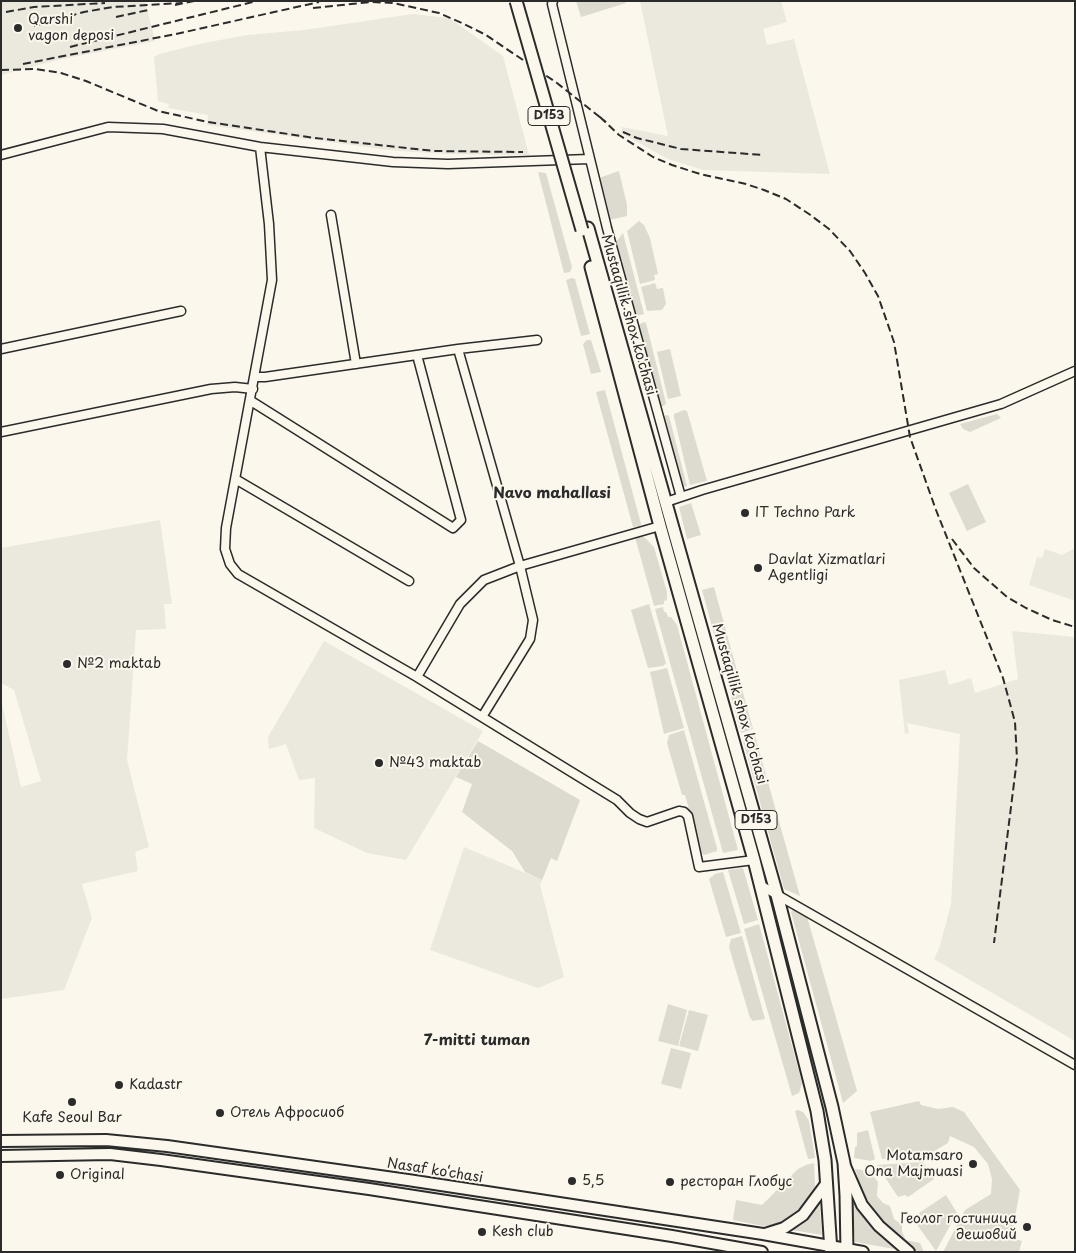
<!DOCTYPE html>
<meta charset="utf-8">
<style>
body{margin:0}
#map{position:relative;width:1076px;height:1253px;overflow:hidden;background:#fbf7ec;font-family:"Playpen Sans",sans-serif}
canvas{display:block}
.frame{position:absolute;inset:0;border:2px solid #2b2b2b;pointer-events:none}
</style>
<div id="map">
<canvas width="1076" height="1253"></canvas>
<div class="frame"></div>
</div>
<script>
const context = document.querySelector('canvas').getContext('2d');
context.lineJoin = 'round';
function fill(path, color) { context.fillStyle = color; context.fill(path, 'evenodd'); }
const toPath = rows => new Path2D(rows.map(r => 'M' + r).join(''));
function stroke(path, color, width, dash) { context.strokeStyle = color; context.lineWidth = width; context.lineCap = dash ? 'butt' : 'round'; context.setLineDash(dash || []); context.stroke(path); }
function label(font, color, halo, rows, align = 'center') {
  context.font = font + ' "Playpen Sans",sans-serif'; context.lineWidth = 4; context.setLineDash([]); context.textBaseline = 'middle'; context.strokeStyle = halo; context.fillStyle = color; for (const [text, x, y, turn = 0] of rows) {
    context.save(); context.translate(x, y); context.rotate((+turn || 0) * Math.PI / 180); context.textAlign = isNaN(turn) ? turn : align; if (halo) context.strokeText(text, 0, 0); context.fillText(text, 0, 0); context.restore();
  }
}
const built = toPath([
 [1,1,145,1,155,41,57,60,1,75],
 [640,1,781,1,787,22,763,29,767,45,794,39,830,174,703,170,668,159,621,133,622,127,668,136],
 [413,14,449,18,503,56,529,155,446,154,388,150,207,125,208,115,168,108,169,104,158,101,154,57,159,54,204,43,247,35,304,30],
 [160,520,172,604,164,604,166,629,136,630,127,760,149,847,135,852,138,871,82,884,92,918,64,990,1,999,1,700,21,787,41,781,14,690,1,683,1,548],
 [1075,548,1075,601,1029,585,1037,557,1042,558,1045,549,1062,555],
 [1012,631,1075,637,1075,1041,934,959,940,946,951,904,960,734,907,723,909,733,905,734,899,680,945,670,949,685,971,678,975,693,1018,679],
 [324,641,483,731,406,860,367,853,314,828,315,778,299,780,286,744,269,749,268,737],
 [464,847,542,880,540,885,564,977,538,988,430,950]
]);
const green = toPath([
 [576,1,625,1,626,3,581,17],
 [619,171,627,205,627,216,609,220,599,178],
 [538,172,546,173,572,267,570,272,564,273],
 [639,221,644,225,650,238,658,274,654,275,655,280,640,284,627,231],
 [623,233,644,314,636,316,634,313,614,249,615,243],
 [572,278,575,279,590,334,581,336,566,280],
 [655,283,657,289,663,288,666,304,662,310,647,311,641,287],
 [644,322,646,323,666,403,665,405,661,407,659,406,638,328,640,324],
 [587,340,591,340,601,372,591,374,583,344],
 [670,349,681,396,668,399,657,352],
 [605,390,641,524,640,526,633,527,596,392],
 [684,410,687,411,707,481,690,485,674,417,674,414],
 [997,414,1001,418,970,432,963,429,960,424],
 [667,415,669,416,687,486,681,487,662,417],
 [968,484,986,522,967,531,949,493],
 [691,503,701,535,687,539,679,507],
 [639,536,644,537,654,547,667,592,667,600,664,601,664,604,654,606,635,537],
 [714,587,753,729,741,733,702,590],
 [649,604,666,663,663,666,648,668,631,610],
 [663,607,664,612,666,612,668,617,671,617,677,625,738,850,723,853,655,609],
 [667,668,684,728,664,734,650,672],
 [684,730,717,848,717,851,704,855,701,852,685,795,682,795,667,743,669,735],
 [755,736,800,896,784,889,743,741],
 [478,741,580,800,557,861,551,858,542,880,525,872,512,851,462,812,472,784,456,777],
 [743,868,758,920,744,924,728,870],
 [723,872,741,933,726,937,709,879,715,874],
 [793,910,806,913,857,1091,843,1103,791,912],
 [759,924,802,1083,799,1093,792,1096,744,929],
 [742,936,765,1019,753,1021,750,1018,729,947,731,939],
 [668,1004,687,1010,678,1046,658,1041],
 [689,1010,708,1015,698,1051,679,1046],
 [671,1048,691,1053,681,1089,661,1084],
 [919,1101,921,1105,938,1109,953,1107,964,1112,1020,1190,1011,1238,1022,1241,1019,1252,943,1252,965,1210,991,1194,992,1179,988,1164,974,1147,950,1136,948,1143,926,1156,882,1159,870,1112],
 [799,1110,804,1113,809,1121,815,1158,808,1159,795,1111],
 [868,1130,875,1159,871,1161,854,1158,855,1147,857,1146,857,1133],
 [923,1162,934,1179,908,1197,905,1195,898,1197,877,1165],
 [814,1163,815,1187,809,1200,800,1213,788,1221,778,1224,763,1226,733,1220,736,1200,762,1205,798,1169,806,1165],
 [855,1169,869,1171,878,1182,877,1196,883,1203,890,1206,894,1219,902,1225,902,1232,906,1240,920,1243,924,1252,915,1252,907,1246,889,1228,864,1196],
 [946,1195,957,1213,936,1251,915,1222,920,1216,919,1213],
 [851,1196,874,1230,900,1250,855,1242],
 [819,1200,822,1235,786,1229,799,1224,807,1218]
]);
const minor = toPath([
 [553,1,552,4,607,228,681,497],
 [260,147,269,224,272,280,226,528,225,549,230,564,238,574,417,677,617,800,630,813,639,819,647,822,679,811,684,812,688,816,699,867,754,860],
 [1,155,108,127,163,129,260,147,393,162,448,164,589,159],
 [331,215,356,364],
 [1,349,181,311],
 [458,349,520,566,533,620,530,639,482,717],
 [255,377,265,377,458,349,537,340],
 [251,401,453,528,461,520,417,355],
 [1,432,211,389,235,387,253,389],
 [237,480,409,581],
 [666,502,702,490,1001,404,1075,371],
 [417,677,460,604,484,580,520,566,660,526],
 [760,885,1075,1065]
]);
const secondary = toPath([
 [1,1141,106,1140,167,1146,408,1180,763,1234,863,1252],
 [1,1156,110,1154,161,1160,369,1189,672,1236,762,1252],
 [845,1166,862,1205,879,1226,909,1252],
 [765,1234,784,1228,803,1215,826,1184]
]);
const primary = toPath([
 [588,228,777,895,832,1107,844,1163,846,1195,847,1252],
 [591,267,660,526,754,860,817,1111,825,1160,831,1252]
]);
const rail = toPath([
 [175,5,194,1],
 [313,8,371,2,393,3,439,13,464,24,486,35,557,83,606,122],
 [6,12,34,7,105,3],
 [116,17,148,10],
 [34,26,84,12,113,7,182,3],
 [70,47,257,1],
 [23,64,176,34,319,2],
 [1,70,36,69,61,73,86,81,158,111,208,122,315,138,434,151,523,152],
 [600,117,619,135,653,157,672,165,700,174,746,184,764,190,786,199,809,214,829,229,850,251,865,273,878,296,894,342,910,437,936,510,1003,678,1015,722,1017,759,994,943],
 [623,132,637,138,681,149,763,155],
 [952,539,974,568,1007,597,1026,608,1052,620,1075,627]
]);
const primaryBridge = toPath([
 [516,1,582,230]
]);
const markers = [
 [18,28,5,"#2b2b2b"],
 [745,513,5,"#2b2b2b"],
 [758,568,5,"#2b2b2b"],
 [67,664,5,"#2b2b2b"],
 [379,763,5,"#2b2b2b"],
 [119,1085,5,"#2b2b2b"],
 [72,1102,5,"#2b2b2b"],
 [220,1113,5,"#2b2b2b"],
 [973,1164,5,"#2b2b2b"],
 [60,1175,5,"#2b2b2b"],
 [572,1181,5,"#2b2b2b"],
 [670,1182,5,"#2b2b2b"],
 [1027,1227,5,"#2b2b2b"],
 [482,1232,5,"#2b2b2b"]
];
const shields = [
 [549,116,42],
 [756,820,42]
];
const shieldNames = [
 ["D153",549,116],
 ["D153",756,820]
];
const poiNames = [
 ["Qarshi",28,20],
 ["vagon deposi",28,36],
 ["IT Techno Park",755,513],
 ["Davlat Xizmatlari",768,560],
 ["Agentligi",768,576],
 ["№2 maktab",77,664],
 ["№43 maktab",389,763],
 ["Kadastr",129,1085],
 ["Отель Афросиоб",230,1113],
 ["Kafe Seoul Bar",72,1118,"center"],
 ["Motamsaro",963,1156,"right"],
 ["Ona Majmuasi",963,1172,"right"],
 ["Original",70,1175],
 ["5,5",582,1181],
 ["ресторан Глобус",680,1182],
 ["Геолог гостиница",1017,1219,"right"],
 ["дешовий",1017,1235,"right"],
 ["Kesh club",492,1232]
];
const streetNames = [
 ["Mustaqillik shox ko'chasi",628,315,74],
 ["Mustaqillik shox ko'chasi",739,704,74],
 ["Nasaf ko‘chasi",435,1171,9]
];
const neighbourhoodNames = [
 ["Navo mahallasi",552,494],
 ["7-mitti tuman",477,1041]
];
fill(built, '#ebe8de');
fill(green, '#dddad0');
stroke(minor, '#2b2b2b', 11);
stroke(secondary, '#2b2b2b', 14);
stroke(primary, '#2b2b2b', 15);
stroke(minor, '#fbf7ec', 8);
stroke(secondary, '#fbf7ec', 10);
stroke(primary, '#fbf7ec', 11);
stroke(rail, '#2b2b2b', 2, [8, 4]);
stroke(primaryBridge, '#2b2b2b', 15, []);
stroke(primaryBridge, '#fbf7ec', 11);
for (const [x, y, r, color] of markers) { const dot = new Path2D(); dot.arc(x, y, r, 0, 2 * Math.PI); context.fillStyle = color; context.fill(dot); stroke(dot, '#fbf7ec', 2); }
for (const [x, y, w] of shields) { const box = new Path2D(); box.roundRect(x - w / 2, y - 9.5, w, 19, 4); context.fillStyle = '#fbf7ec'; context.fill(box); stroke(box, '#2b2b2b', 1); }
label('bold 12px', '#2b2b2b', null, shieldNames);
label('14px', '#2b2b2b', '#fbf7ec', poiNames, 'left');
label('14px', '#2b2b2b', '#fbf7ec', streetNames);
label('bold 15px', '#2b2b2b', '#fbf7ec', neighbourhoodNames);
</script>
